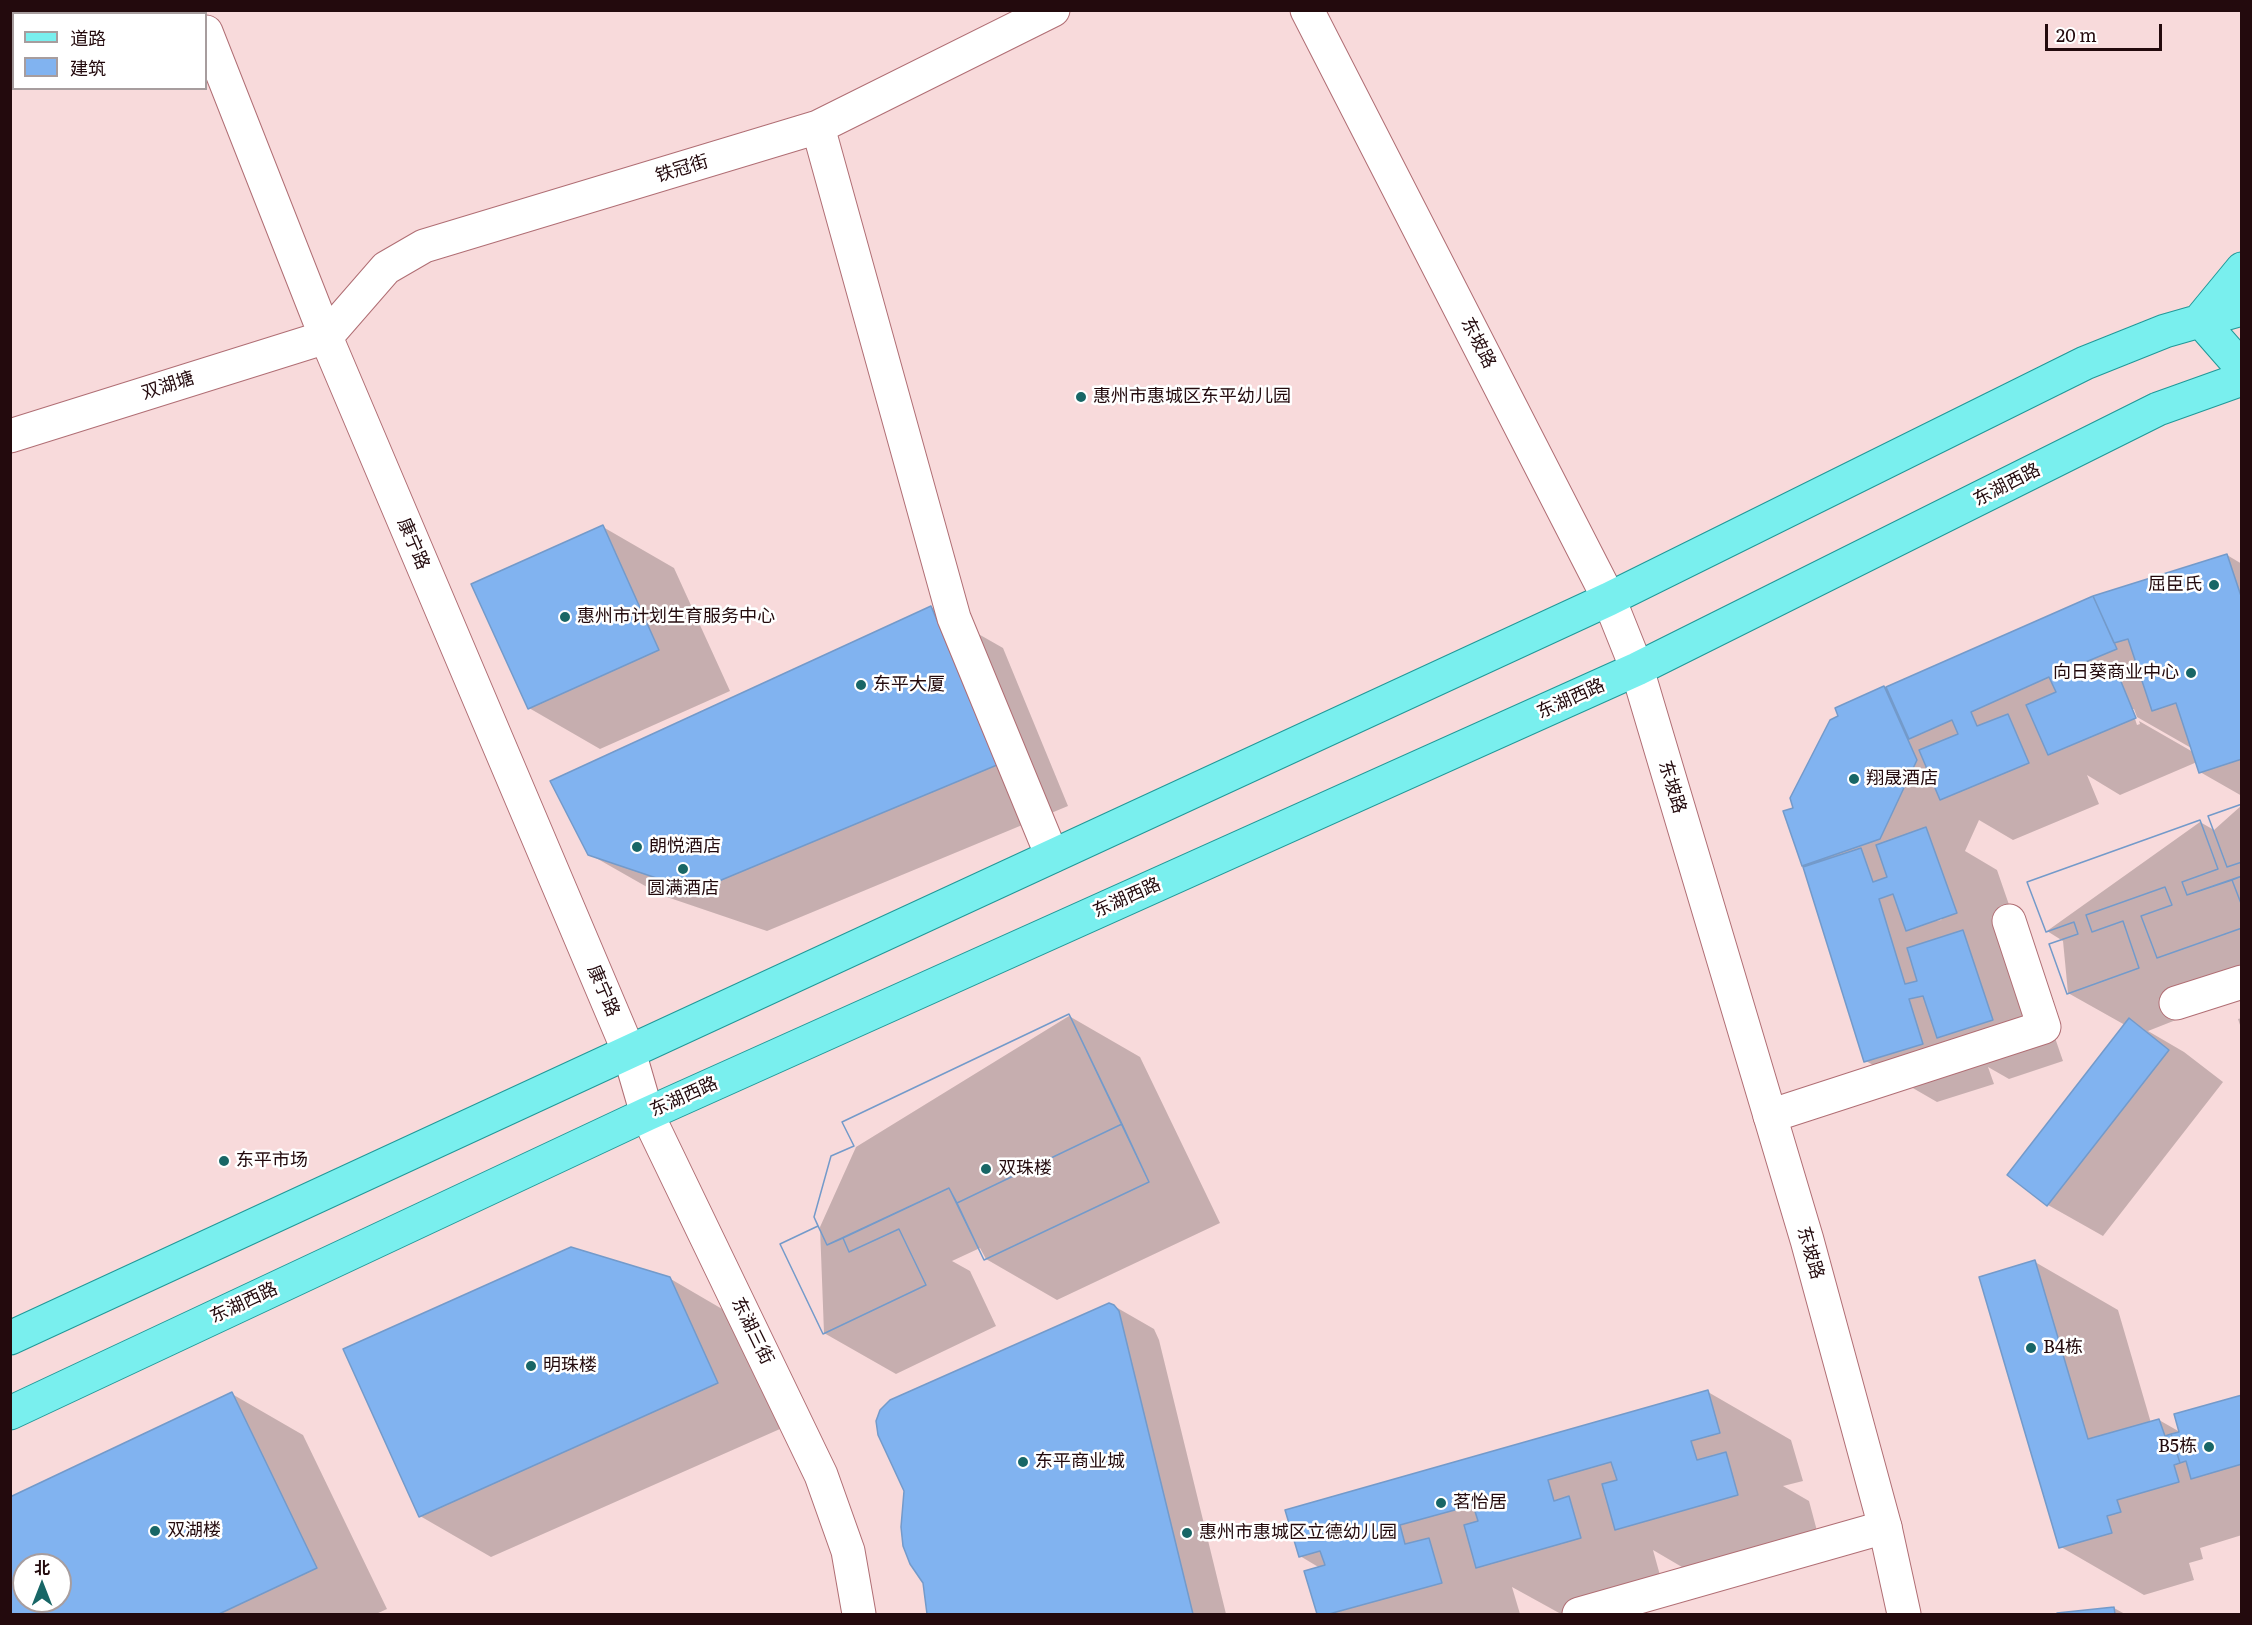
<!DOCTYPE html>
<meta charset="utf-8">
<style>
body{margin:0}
#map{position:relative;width:2252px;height:1625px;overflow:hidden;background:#f8dadb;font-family:Literata,"Noto Sans SC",serif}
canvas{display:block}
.frame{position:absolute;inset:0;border:12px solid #230a0d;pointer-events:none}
.legend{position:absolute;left:12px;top:12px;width:195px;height:78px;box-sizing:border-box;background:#fff;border:2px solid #a79d9e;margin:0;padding:8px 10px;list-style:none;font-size:18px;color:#230a0d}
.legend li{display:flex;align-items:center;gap:12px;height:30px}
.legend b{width:30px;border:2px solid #a79d9e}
.north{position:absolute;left:12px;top:1553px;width:60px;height:60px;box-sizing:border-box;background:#fff;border:2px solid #a79d9e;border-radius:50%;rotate:0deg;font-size:16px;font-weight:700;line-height:24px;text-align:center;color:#230a0d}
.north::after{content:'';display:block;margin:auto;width:21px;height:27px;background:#186666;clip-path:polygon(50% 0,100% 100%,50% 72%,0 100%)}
.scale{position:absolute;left:2045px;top:24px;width:117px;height:27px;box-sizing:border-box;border:3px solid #230a0d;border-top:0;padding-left:8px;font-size:18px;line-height:21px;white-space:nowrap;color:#230a0d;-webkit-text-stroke:4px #fff;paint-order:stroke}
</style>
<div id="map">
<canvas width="2252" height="1625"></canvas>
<div class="frame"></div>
<ul class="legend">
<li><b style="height:8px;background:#79efee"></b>道路</li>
<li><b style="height:16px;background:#81b3f0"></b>建筑</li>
</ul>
<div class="north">北</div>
<div class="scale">20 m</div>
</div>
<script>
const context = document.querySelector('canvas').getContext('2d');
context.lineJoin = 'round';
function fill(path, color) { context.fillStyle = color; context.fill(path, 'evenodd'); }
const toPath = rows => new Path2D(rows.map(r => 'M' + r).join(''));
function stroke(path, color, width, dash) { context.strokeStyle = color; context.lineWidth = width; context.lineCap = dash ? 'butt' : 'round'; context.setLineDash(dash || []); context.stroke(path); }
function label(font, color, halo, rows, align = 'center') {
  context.font = font + ' Literata,"Noto Sans SC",serif'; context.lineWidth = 5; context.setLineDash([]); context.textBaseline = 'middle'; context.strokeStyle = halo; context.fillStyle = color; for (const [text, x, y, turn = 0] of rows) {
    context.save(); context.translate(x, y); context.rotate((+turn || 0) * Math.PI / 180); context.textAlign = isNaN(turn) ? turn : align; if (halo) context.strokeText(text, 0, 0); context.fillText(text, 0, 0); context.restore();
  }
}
const shadow = toPath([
 [603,527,674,568,730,691,600,749,529,708],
 [2227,555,2242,564,2242,796,2200,772,2197,762,2120,795,2087,775,2099,804,2013,840,1979,820,1965,851,1997,870,2063,1061,2009,1079,1988,1067,1994,1084,1937,1102,1866,1061,1807,868,1803,865,1795,809,1883,687,1889,691],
 [2131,709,2134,709,2137,717,2193,749,2193,752,2139,721,2140,724,2137,725,2135,719,2129,715],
 [1939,918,1942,920,1931,921],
 [931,607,1003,648,1068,806,767,931,661,895,589,854],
 [2242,805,2242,994,2148,1031,2184,1052,2223,1082,2103,1236,2048,1205,2009,1174,2125,1025,2068,993,2063,941,2047,931,2200,822,2214,830],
 [1069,1016,1140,1057,1220,1223,1057,1300,986,1259,980,1248,952,1261,970,1271,996,1326,896,1374,824,1333,820,1227,856,1147],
 [2242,1018,2242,1031,2238,1019],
 [2035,1262,2118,1310,2151,1423,2159,1420,2180,1432,2242,1396,2242,1535,2200,1548,2203,1559,2189,1563,2194,1580,2144,1595,2061,1547],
 [669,1278,741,1320,789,1425,491,1557,420,1516],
 [1114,1306,1154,1329,1159,1340,1226,1614,929,1614,926,1588],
 [1708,1392,1791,1440,1803,1481,1783,1486,1809,1501,1820,1542,1699,1577,1653,1550,1663,1586,1561,1614,1512,1587,1520,1614,1318,1614,1306,1572,1320,1568,1300,1556],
 [232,1394,303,1435,387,1609,376,1614,10,1614,10,1498],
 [24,1565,60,1565,60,1601,24,1601],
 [2114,1608,2125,1614,2059,1614]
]);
const building = toPath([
 [603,525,659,650,528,709,471,584,603,525],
 [2227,554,2242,599,2242,759,2199,773,2176,703,2152,711,2128,639,2114,643,2093,596,2227,554],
 [2093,596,2117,649,2076,666,2082,681,2115,667,2136,718,2048,755,2026,705,2056,692,2049,677,1971,712,1977,726,2008,714,2029,763,1940,800,1919,750,1958,734,1952,720,1909,739,1886,687,2093,596],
 [931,606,997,765,695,891,588,855,550,781,931,606],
 [1884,686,1917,760,1880,839,1802,866,1783,811,1793,808,1790,798,1830,720,1838,716,1835,708,1884,686],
 [2242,804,2242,862,2227,867,2208,816,2242,804],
 [2242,804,2242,862,2227,867,2208,816,2242,804],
 [2200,820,2218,869,2182,882,2187,895,2242,876,2242,928,2157,958,2141,916,2172,905,2165,887,2086,915,2092,932,2123,921,2139,968,2067,994,2049,944,2078,934,2074,922,2046,932,2027,882,2200,820],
 [2200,820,2218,869,2182,882,2187,895,2232,880,2242,906,2242,928,2157,958,2141,916,2172,905,2165,887,2086,915,2092,932,2123,921,2139,968,2067,994,2049,944,2078,934,2074,922,2046,932,2027,882,2200,820],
 [1926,827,1957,913,1906,931,1893,894,1879,899,1905,984,1917,981,1907,948,1963,930,1993,1020,1937,1038,1923,996,1909,999,1923,1044,1864,1062,1803,867,1861,848,1873,882,1887,877,1876,845,1926,827],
 [2242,876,2242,906,2232,880,2242,876],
 [1069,1014,1149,1182,984,1260,949,1188,843,1238,849,1252,899,1229,926,1285,823,1334,780,1244,818,1226,814,1217,831,1156,854,1146,842,1122,1069,1014],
 [1069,1014,1122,1124,957,1203,949,1188,827,1245,814,1217,831,1156,854,1146,842,1122,1069,1014],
 [2129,1018,2169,1050,2047,1206,2007,1175,2129,1018],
 [1122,1124,1149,1182,984,1260,957,1203,1122,1124],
 [818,1226,827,1245,843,1238,849,1252,899,1229,926,1285,823,1334,780,1244,818,1226],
 [571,1247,670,1277,718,1383,419,1517,343,1349,571,1247],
 [2035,1260,2088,1439,2159,1419,2165,1436,2171,1434,2180,1463,2174,1465,2179,1482,2117,1500,2121,1512,2107,1516,2112,1533,2059,1548,1979,1277,2035,1260],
 [1109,1303,1114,1305,1119,1311,1193,1614,927,1614,923,1583,910,1564,903,1546,901,1527,904,1491,878,1435,876,1421,880,1410,890,1400,1109,1303],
 [1708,1390,1720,1433,1691,1441,1697,1460,1726,1452,1738,1495,1615,1530,1602,1484,1617,1480,1611,1462,1548,1480,1554,1501,1569,1496,1581,1538,1476,1568,1464,1525,1478,1521,1473,1505,1400,1525,1405,1544,1429,1538,1442,1583,1329,1614,1317,1614,1304,1571,1325,1565,1320,1551,1299,1557,1285,1510,1708,1390],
 [232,1392,317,1568,219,1614,10,1614,10,1497,232,1392],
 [24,1565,60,1565,60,1601,24,1601,24,1565],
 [2242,1395,2242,1464,2191,1479,2186,1461,2180,1463,2171,1434,2179,1432,2174,1414,2242,1395],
 [2114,1607,2115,1614,2057,1614,2057,1613,2114,1607]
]);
const minor = toPath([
 [206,32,326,337,629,1052,647,1114,821,1475,848,1551,859,1614],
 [818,127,954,618,1052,856],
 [10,436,326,337,386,268,424,246,818,127,1053,10],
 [2176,1003,2242,982],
 [1770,1116,2044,1027,2009,921],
 [1579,1614,1885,1527]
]);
const tertiary = toPath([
 [1307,10,1609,599,1637,669,1807,1240,1885,1527,1904,1614]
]);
const primary = toPath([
 [2200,320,2242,269],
 [2200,320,2242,368],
 [10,1338,1609,599,2085,363,2165,331,2242,309],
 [10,1413,647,1114,1637,669,2158,409,2242,379]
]);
const markers = [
 [1081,397,6,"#186666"],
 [2214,585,6,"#186666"],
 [565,617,6,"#186666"],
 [2191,673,6,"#186666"],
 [861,685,6,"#186666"],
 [1854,779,6,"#186666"],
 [637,847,6,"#186666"],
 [683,869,6,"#186666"],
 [224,1161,6,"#186666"],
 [986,1169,6,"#186666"],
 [2031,1348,6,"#186666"],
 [531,1366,6,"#186666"],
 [2209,1447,6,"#186666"],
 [1023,1462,6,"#186666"],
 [1441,1503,6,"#186666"],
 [155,1531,6,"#186666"],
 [1187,1533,6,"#186666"]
];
const streetNames = [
 ["铁冠街",682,169,-17],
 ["东坡路",1478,343,63],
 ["双湖塘",168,386,-18],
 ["东湖西路",2007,485,-27],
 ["康宁路",413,544,67],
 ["东湖西路",1571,699,-24],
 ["东坡路",1672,787,73],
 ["东湖西路",1127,898,-24],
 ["康宁路",603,991,67],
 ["东湖西路",684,1097,-24],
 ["东坡路",1810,1253,74],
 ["东湖西路",244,1303,-25],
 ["东湖三街",752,1331,64]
];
const poiNames = [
 ["惠州市惠城区东平幼儿园",1093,397],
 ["屈臣氏",2202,585,"right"],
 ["惠州市计划生育服务中心",577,617],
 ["向日葵商业中心",2179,673,"right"],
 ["东平大厦",873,685],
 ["翔晟酒店",1866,779],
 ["朗悦酒店",649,847],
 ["圆满酒店",683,889,"center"],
 ["东平市场",236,1161],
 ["双珠楼",998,1169],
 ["B4栋",2043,1348],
 ["明珠楼",543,1366],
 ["B5栋",2197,1447,"right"],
 ["东平商业城",1035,1462],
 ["茗怡居",1453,1503],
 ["双湖楼",167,1531],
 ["惠州市惠城区立德幼儿园",1199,1533]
];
fill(shadow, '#0003');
fill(building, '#81b3f0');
stroke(building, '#739aca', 1.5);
stroke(minor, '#b06e74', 35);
stroke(tertiary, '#b06e74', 35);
stroke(primary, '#209898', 35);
stroke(minor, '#fff', 33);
stroke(tertiary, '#fff', 33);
stroke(primary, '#79efee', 33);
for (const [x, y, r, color] of markers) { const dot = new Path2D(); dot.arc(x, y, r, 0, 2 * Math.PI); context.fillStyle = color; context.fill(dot); stroke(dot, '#fff', 2); }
label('18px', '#230a0d', '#fff', streetNames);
label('18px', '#230a0d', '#fff', poiNames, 'left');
</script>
